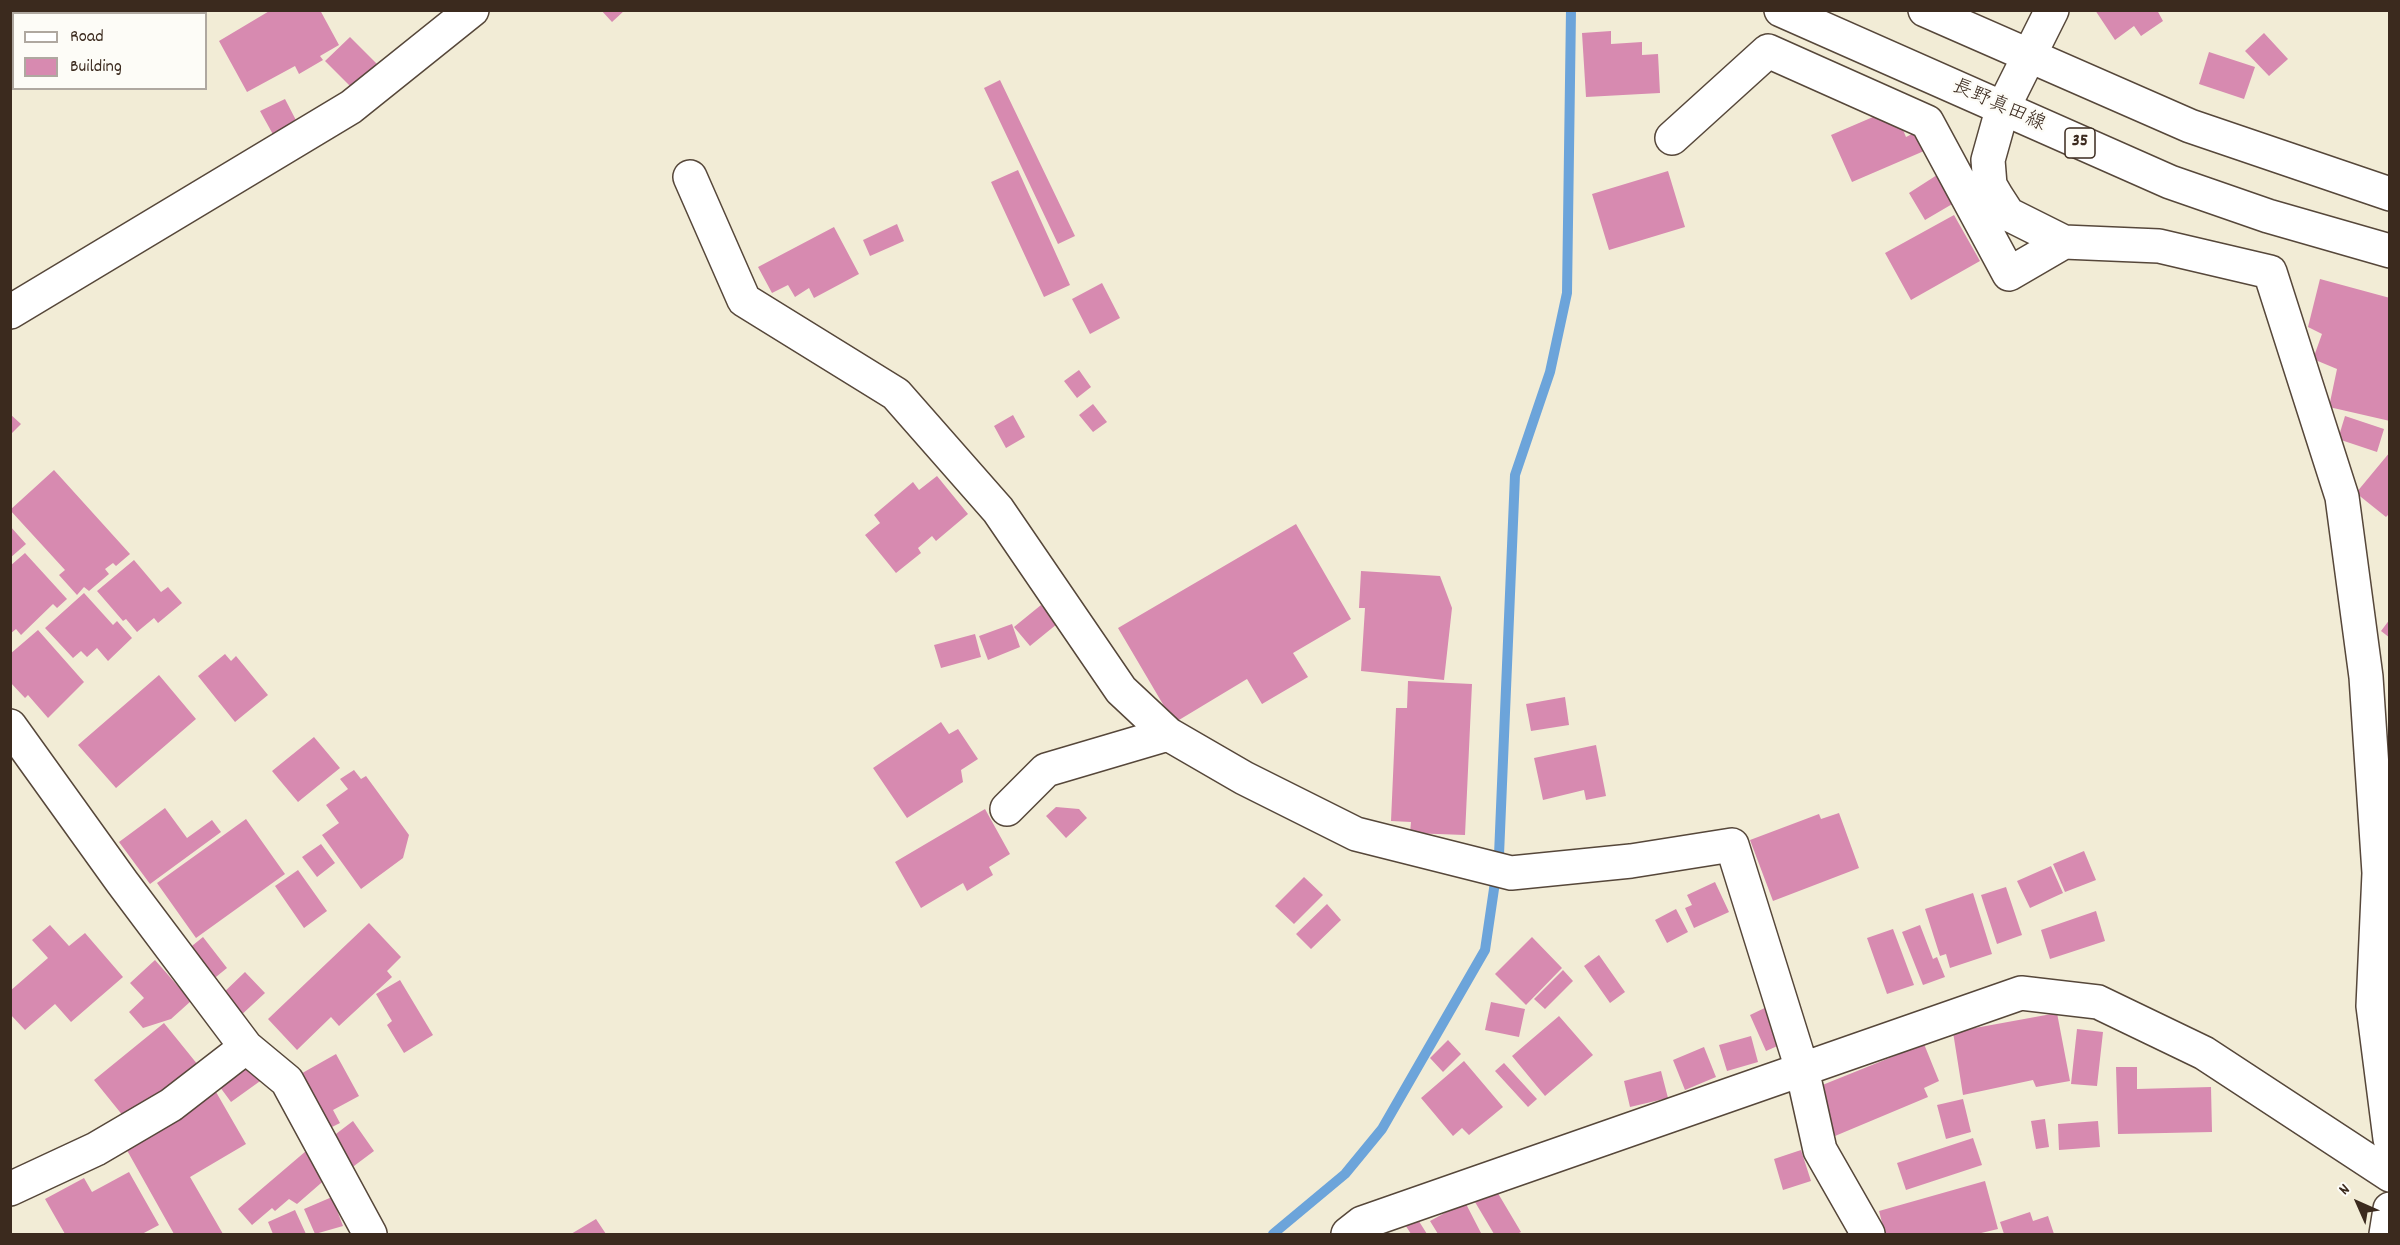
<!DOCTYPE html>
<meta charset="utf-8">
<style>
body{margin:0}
#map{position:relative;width:2400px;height:1245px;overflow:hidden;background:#f2ecd6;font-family:Dekko,sans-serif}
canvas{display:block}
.frame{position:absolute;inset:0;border:12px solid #3b2a1e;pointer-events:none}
.legend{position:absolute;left:12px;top:12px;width:195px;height:78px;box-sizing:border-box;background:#fdfcf7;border:2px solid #afa8a0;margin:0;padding:8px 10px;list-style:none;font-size:18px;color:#3b2a1e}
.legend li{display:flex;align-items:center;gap:12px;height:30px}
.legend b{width:30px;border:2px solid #afa8a0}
.north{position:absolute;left:2328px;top:1173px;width:60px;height:60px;-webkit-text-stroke:4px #fdfcf7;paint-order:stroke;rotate:315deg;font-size:16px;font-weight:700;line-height:24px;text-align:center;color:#3b2a1e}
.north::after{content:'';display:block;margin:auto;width:21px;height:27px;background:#3b2a1e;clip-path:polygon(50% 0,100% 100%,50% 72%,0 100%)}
</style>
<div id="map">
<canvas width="2400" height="1245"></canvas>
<div class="frame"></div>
<ul class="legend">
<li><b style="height:8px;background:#fff"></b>Road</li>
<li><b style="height:16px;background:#d78ab0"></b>Building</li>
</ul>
<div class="north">N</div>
</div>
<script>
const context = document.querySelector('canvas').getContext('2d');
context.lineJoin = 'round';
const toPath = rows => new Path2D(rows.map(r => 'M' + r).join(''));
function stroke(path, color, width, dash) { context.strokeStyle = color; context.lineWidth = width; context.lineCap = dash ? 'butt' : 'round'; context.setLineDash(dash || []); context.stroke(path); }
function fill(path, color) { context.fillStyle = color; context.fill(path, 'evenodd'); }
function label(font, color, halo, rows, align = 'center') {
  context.font = font + ' Dekko,"Klee One",sans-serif'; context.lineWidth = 5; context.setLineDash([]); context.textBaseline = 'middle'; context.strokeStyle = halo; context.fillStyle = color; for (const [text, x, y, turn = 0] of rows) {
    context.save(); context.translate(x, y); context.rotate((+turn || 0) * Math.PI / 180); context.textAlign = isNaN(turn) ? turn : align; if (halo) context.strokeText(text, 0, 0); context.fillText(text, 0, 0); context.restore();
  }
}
const stream = toPath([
 [1273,1234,1345,1174,1382,1129,1485,950,1499,855,1515,475,1550,372,1567,293,1571,10]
]);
const building = toPath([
 [271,10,320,10,339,45,320,56,323,60,299,74,295,66,247,92,219,41],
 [601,10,625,10,612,22],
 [2095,10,2157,10,2163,21,2141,36,2134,26,2115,40],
 [1611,31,1611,44,1642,42,1642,55,1658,54,1660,93,1586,97,1582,33],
 [2264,33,2288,59,2269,76,2245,51],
 [350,37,379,66,354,90,325,61],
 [2209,52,2255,67,2244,99,2199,84],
 [1000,80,1075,236,1058,244,984,88],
 [285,99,299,126,275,138,260,111],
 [1894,108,1906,137,1916,132,1924,151,1852,182,1831,135],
 [1018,170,1070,285,1044,297,991,182],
 [1668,171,1685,227,1609,250,1592,194],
 [1937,175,1954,203,1925,220,1909,193],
 [1954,215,1980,261,1911,300,1885,253],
 [897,224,904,241,870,256,863,240],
 [834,227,859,274,814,298,809,288,795,297,788,285,772,293,758,267],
 [2320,279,2390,298,2390,421,2329,407,2337,369,2313,359,2322,334,2308,327],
 [1102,283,1120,318,1090,334,1072,299],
 [1079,370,1091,387,1077,398,1064,381],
 [1093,404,1107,422,1093,432,1079,415],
 [10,414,21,424,10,435],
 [1013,415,1025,437,1006,448,994,426],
 [2345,416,2384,429,2377,452,2338,439],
 [2390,452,2390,513,2386,517,2356,493],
 [54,470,130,554,116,566,113,563,105,569,109,574,89,591,84,587,77,595,59,575,65,570,10,510],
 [937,476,968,514,936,541,932,536,918,548,921,553,896,573,865,535,880,523,874,515,913,482,919,490],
 [1296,524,1351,619,1293,653,1308,677,1262,704,1247,679,1174,723,1118,628],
 [10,526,26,544,10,558],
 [25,553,67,599,57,608,53,604,21,635,16,629,10,634,10,566],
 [134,560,161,592,168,587,182,603,158,623,154,618,137,632,126,619,123,621,97,591],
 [1361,571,1440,576,1452,608,1444,680,1361,671,1365,608,1359,608],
 [84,593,113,625,117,621,132,638,108,661,97,648,87,657,81,651,73,658,45,628],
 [1041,605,1057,624,1030,646,1014,627],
 [2390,619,2390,638,2381,631],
 [1012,624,1020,647,988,660,979,636],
 [38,630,84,682,48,718,28,695,25,698,10,682,10,654],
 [975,634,981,657,941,668,934,645],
 [225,654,231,661,236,656,268,695,235,722,198,676],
 [159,675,196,719,116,788,78,745],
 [1408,681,1472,684,1465,835,1410,833,1411,822,1391,821,1396,708,1407,708],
 [1565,697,1569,725,1531,731,1526,704],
 [941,722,949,734,958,729,978,759,961,770,963,782,907,818,873,768],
 [314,737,340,768,298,802,272,771],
 [1596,745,1606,796,1586,800,1584,790,1543,800,1534,758],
 [354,770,361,779,366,776,409,835,403,858,361,889,322,835,339,823,326,805,348,789,340,779],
 [1056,807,1079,809,1087,818,1066,838,1046,816],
 [165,808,187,838,212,820,221,832,150,884,119,842],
 [985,809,1010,854,989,867,993,875,967,891,963,883,921,908,895,862],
 [1839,813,1859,868,1773,901,1750,840,1819,814,1821,819],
 [246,819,285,874,196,938,157,883],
 [321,844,335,863,317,877,302,857],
 [2084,851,2096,880,2065,892,2053,864],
 [2051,866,2063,893,2030,908,2017,881],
 [298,870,327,911,304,928,275,886],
 [1304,877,1323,895,1294,924,1275,906],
 [1715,882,1729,912,1694,928,1685,908,1692,905,1687,895],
 [2006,887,2022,935,1997,944,1981,895],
 [1973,893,1992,954,1950,968,1946,954,1940,956,1925,909],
 [1327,904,1341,920,1311,949,1296,934],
 [1676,909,1688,932,1667,943,1655,920],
 [2096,911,2105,941,2050,959,2041,930],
 [369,923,401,957,387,971,392,977,339,1026,331,1017,297,1050,268,1019],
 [50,925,69,946,85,933,123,977,71,1022,55,1004,25,1030,10,1014,10,991,48,958,32,940],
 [1920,925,1933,959,1937,957,1945,977,1923,985,1902,932],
 [1893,929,1914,985,1887,994,1867,938],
 [203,937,227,968,206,985,182,954],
 [1532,937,1562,968,1526,1005,1495,974],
 [1599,955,1625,992,1610,1003,1584,966],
 [155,960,191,1001,171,1019,143,1028,129,1012,144,998,130,983],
 [1563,970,1573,981,1545,1009,1534,999],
 [245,972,265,993,238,1018,219,997],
 [400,980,433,1035,404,1053,387,1025,392,1021,376,994],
 [1491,1002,1525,1009,1519,1037,1485,1030],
 [1773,1004,1789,1041,1766,1051,1750,1015],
 [2057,1013,2070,1081,2036,1087,2033,1080,1963,1095,1953,1032],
 [1559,1016,1593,1055,1545,1096,1512,1056],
 [164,1023,198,1065,128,1122,94,1080],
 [2077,1029,2103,1032,2097,1086,2071,1084],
 [1751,1036,1758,1062,1727,1071,1719,1045],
 [1448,1040,1461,1054,1443,1072,1430,1058],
 [1924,1044,1939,1081,1924,1088,1928,1097,1835,1136,1815,1088],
 [1704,1047,1716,1077,1685,1090,1673,1060],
 [336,1054,359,1096,333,1110,340,1123,326,1130,297,1076],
 [245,1055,263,1079,231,1102,214,1079],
 [1464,1061,1503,1107,1469,1135,1462,1128,1453,1136,1421,1098],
 [1504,1063,1537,1099,1528,1107,1495,1071],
 [2116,1067,2137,1067,2137,1089,2211,1087,2212,1132,2118,1134],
 [1661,1071,1668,1098,1630,1107,1624,1081],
 [216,1092,246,1144,190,1177,223,1234,174,1234,124,1145],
 [1963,1099,1971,1132,1946,1139,1937,1105],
 [2045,1119,2049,1147,2036,1149,2031,1121],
 [353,1121,374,1151,350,1169,328,1140],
 [2098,1121,2100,1147,2059,1150,2058,1124],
 [1973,1138,1982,1165,1906,1190,1897,1163],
 [1801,1150,1811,1181,1783,1190,1774,1159],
 [306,1151,328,1177,297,1204,289,1199,275,1211,272,1208,252,1225,238,1209],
 [129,1172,159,1225,142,1234,65,1234,45,1199,84,1178,92,1192],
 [1985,1181,1998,1229,1977,1234,1885,1234,1879,1211],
 [1496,1190,1521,1232,1517,1234,1494,1234,1475,1202],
 [332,1197,343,1226,315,1234,304,1209],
 [1465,1202,1481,1233,1438,1234,1430,1221],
 [295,1210,306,1234,273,1234,268,1222],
 [2030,1212,2033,1221,2048,1216,2054,1234,2004,1234,2000,1222],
 [1415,1215,1427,1234,1411,1234,1404,1223],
 [596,1219,606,1234,571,1234]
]);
const street = toPath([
 [2052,10,2002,110,1988,160,1990,185,1997,197,2008,214,2064,242,2159,246,2270,272,2342,497,2366,677,2379,873,2373,1006,2390,1139],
 [1672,138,1768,51,1927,122,2009,274,2064,242],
 [690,177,744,300,896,394,998,510,1121,690,1168,734,1244,778,1356,834,1511,873,1631,861,1732,845,1802,1069,1820,1150,1868,1234],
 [10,312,351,107,472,10],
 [10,726,122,882,246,1047,171,1105,96,1149,10,1189],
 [1007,809,1046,770,1168,734],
 [246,1047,287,1081,370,1234],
 [1348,1234,1362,1223,2021,993,2098,1002,2204,1053,2390,1175],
 [2386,1234,2390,1209]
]);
const primary = toPath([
 [1781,10,2170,182,2268,216,2390,251],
 [1925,10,2190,126,2390,194]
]);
const shields = [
 [2080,143,30]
];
const shieldNames = [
 ["35",2080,143]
];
const streetNames = [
 ["長野真田線",1998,107,24]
];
stroke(stream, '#6ca4da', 10);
fill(building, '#d78ab0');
stroke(street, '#56473a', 36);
stroke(primary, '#56473a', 36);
stroke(street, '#fff', 33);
stroke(primary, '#fff', 33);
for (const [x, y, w] of shields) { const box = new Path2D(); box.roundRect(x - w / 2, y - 15, w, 30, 4.5); context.fillStyle = '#fdfcf7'; context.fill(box); stroke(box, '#3b2a1e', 1.5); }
label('bold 18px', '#3b2a1e', null, shieldNames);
label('20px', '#3b2a1e', '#fdfcf7', streetNames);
</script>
